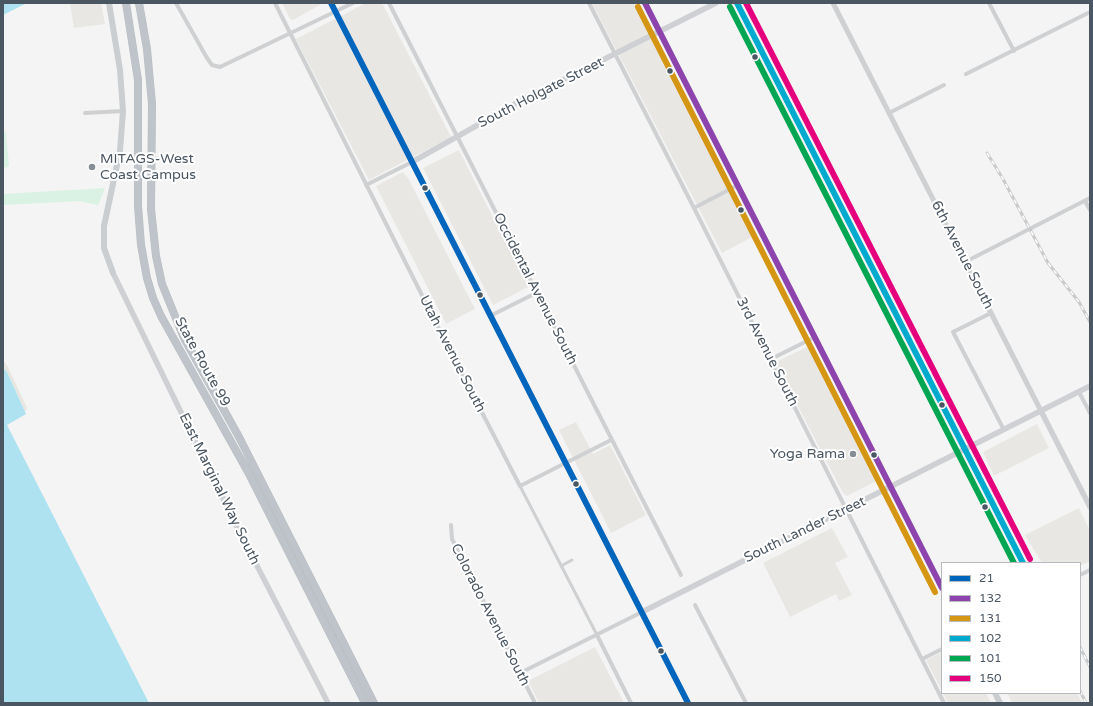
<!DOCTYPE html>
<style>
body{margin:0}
#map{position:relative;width:1093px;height:706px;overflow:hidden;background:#f4f4f4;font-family:"Varela Round",sans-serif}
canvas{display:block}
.frame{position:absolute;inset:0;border:4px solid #4a5661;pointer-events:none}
.legend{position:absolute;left:941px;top:562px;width:140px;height:132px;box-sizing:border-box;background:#fff;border:1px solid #b7bbc0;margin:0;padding:5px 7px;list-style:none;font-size:12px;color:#4a5661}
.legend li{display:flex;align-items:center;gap:8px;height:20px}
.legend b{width:20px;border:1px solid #b7bbc0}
</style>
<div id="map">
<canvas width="1093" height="706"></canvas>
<div class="frame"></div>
<ul class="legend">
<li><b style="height:5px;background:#0065bd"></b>21</li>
<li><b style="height:5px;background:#8e44ad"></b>132</li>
<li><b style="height:5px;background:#d49613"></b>131</li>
<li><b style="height:5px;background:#00a9ce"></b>102</li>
<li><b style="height:5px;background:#00a651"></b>101</li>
<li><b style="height:5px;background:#e5007d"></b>150</li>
</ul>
</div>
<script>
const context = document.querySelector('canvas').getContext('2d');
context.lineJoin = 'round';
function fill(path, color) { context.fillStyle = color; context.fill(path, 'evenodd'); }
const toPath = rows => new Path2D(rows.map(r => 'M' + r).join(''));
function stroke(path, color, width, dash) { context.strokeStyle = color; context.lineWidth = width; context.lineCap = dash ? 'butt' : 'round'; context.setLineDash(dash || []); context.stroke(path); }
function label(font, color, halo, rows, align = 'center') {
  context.font = font + ' "Varela Round",sans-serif'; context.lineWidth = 4; context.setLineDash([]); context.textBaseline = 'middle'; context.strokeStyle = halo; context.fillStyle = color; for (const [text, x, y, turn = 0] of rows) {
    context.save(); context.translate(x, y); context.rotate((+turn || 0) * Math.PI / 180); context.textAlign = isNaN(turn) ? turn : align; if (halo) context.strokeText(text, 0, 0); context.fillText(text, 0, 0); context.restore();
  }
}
const commercial = toPath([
 [70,3,101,3,105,24,74,28],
 [282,3,319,3,320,5,293,20,290,19],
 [366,3,382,3,451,137,369,180,296,39],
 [592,3,635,3,754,236,722,253],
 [459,150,528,287,493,305,423,168],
 [403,172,408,178,475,309,446,324,376,186],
 [809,346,878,480,847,496,843,493,777,366,778,361],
 [576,422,593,454,610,445,646,515,611,533,559,430],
 [1037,424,1049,448,994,476,983,452],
 [1079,508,1090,531,1090,561,1080,566,1080,563,1042,563,1025,535],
 [832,528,848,557,835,563,852,595,839,601,836,594,790,617,763,563],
 [595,647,624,703,539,703,528,681],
 [942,652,942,691,926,660],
 [943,693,986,693,991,703,948,703],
 [1007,693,1077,693,1082,703,1012,703]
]);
const green = toPath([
 [6,132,9,165,8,167,3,168,3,133],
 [105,188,98,205,80,201,3,205,3,194]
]);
const sand = toPath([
 [3,360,8,367,27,408,25,412,7,372,3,368]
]);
const water = toPath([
 [3,3,27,3,3,15],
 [3,368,7,372,26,414,7,425,149,703,3,703]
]);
const pedestrian = toPath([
 [520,486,597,635],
 [561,566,572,560]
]);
const minor = toPath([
 [176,3,207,58,212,65,220,67,353,3],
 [275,3,444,339,520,486,611,440],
 [389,3,681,575],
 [589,3,694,208,944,703],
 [989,3,1014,51],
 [966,74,1090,12],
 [85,113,123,111],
 [889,113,944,85],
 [366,185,412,162],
 [1085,201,1090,210],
 [694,208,738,185],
 [965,262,1090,198],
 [991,313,953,332,1004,430],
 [490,316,536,293],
 [771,359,815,337],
 [1079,392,1090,413],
 [451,525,452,539,535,703],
 [1080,575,1090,570],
 [695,605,746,703],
 [597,635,631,703],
 [922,659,942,649],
 [520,673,642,612]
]);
const tertiary = toPath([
 [833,3,1041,411]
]);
const secondary = toPath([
 [412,162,515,104,716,3],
 [113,273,240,533,328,703],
 [1041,411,1090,507],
 [642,612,1090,386]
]);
const primary = toPath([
 [109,3,120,70,123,111,120,151,104,226,104,248,113,273],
 [331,3,688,703],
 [645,3,942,588],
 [995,693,1000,703]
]);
const motorway = toPath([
 [126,3,138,80,138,206,141,245,147,278,153,298,161,316,248,472,365,703],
 [139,3,147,49,152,104,151,209,156,256,162,284,184,338,239,437,374,703]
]);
const rail = toPath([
 [987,153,1003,179,1048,263,1079,302,1090,322],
 [830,201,1015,563],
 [1080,647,1090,667],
 [1080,691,1086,703]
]);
const bus1 = toPath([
 [331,3,688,703]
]);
const bus2 = toPath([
 [645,3,942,588]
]);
const bus3 = toPath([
 [638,7,935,592]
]);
const bus4 = toPath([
 [737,3,1023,563]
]);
const bus5 = toPath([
 [730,7,1014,563]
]);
const bus6 = toPath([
 [746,3,1030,559]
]);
const markers = [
 [755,57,3.5,"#4a5661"],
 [670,71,3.5,"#4a5661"],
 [92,167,4,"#868d94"],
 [425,188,3.5,"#4a5661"],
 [741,210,3.5,"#4a5661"],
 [480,295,3.5,"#4a5661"],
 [942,405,3.5,"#4a5661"],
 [853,454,4,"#868d94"],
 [874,455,3.5,"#4a5661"],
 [576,484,3.5,"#4a5661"],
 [985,507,3.5,"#4a5661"],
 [661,651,3.5,"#4a5661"]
];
const streetNames = [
 ["South Holgate Street",541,93,-27],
 ["6th Avenue South",962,255,63],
 ["Occidental Avenue South",535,289,63],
 ["3rd Avenue South",767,352,63],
 ["Utah Avenue South",452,354,63],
 ["State Route 99",202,362,61],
 ["East Marginal Way South",219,489,64],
 ["South Lander Street",805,530,-26],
 ["Colorado Avenue South",490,615,63]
];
const poiNames = [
 ["MITAGS-West",100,159],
 ["Coast Campus",100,175],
 ["Yoga Rama",845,454,"right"]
];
fill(commercial, '#e8e7e3');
fill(green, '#d9f2e3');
fill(sand, '#e7e6e1');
fill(water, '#aee2f0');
stroke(motorway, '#b9bec3', 8);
stroke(pedestrian, '#ced0d2', 3);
stroke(minor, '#ced0d2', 4);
stroke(tertiary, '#ced0d2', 5);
stroke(secondary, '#ced0d4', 5.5);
stroke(primary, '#caced1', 6);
stroke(motorway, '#bec4c9', 7);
stroke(rail, '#c9cacc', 3);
stroke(rail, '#fff', 1.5, [4.5]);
stroke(bus1, '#0065bd', 6);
stroke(bus2, '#8e44ad', 6);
stroke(bus3, '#d49613', 6);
stroke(bus4, '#00a9ce', 6);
stroke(bus5, '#00a651', 6);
stroke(bus6, '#e5007d', 6);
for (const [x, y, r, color] of markers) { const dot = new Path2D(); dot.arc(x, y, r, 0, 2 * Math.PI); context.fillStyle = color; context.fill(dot); stroke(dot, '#fff', 1.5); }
label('14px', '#4a5661', '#fff', streetNames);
label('14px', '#4a5661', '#fff', poiNames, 'left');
</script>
